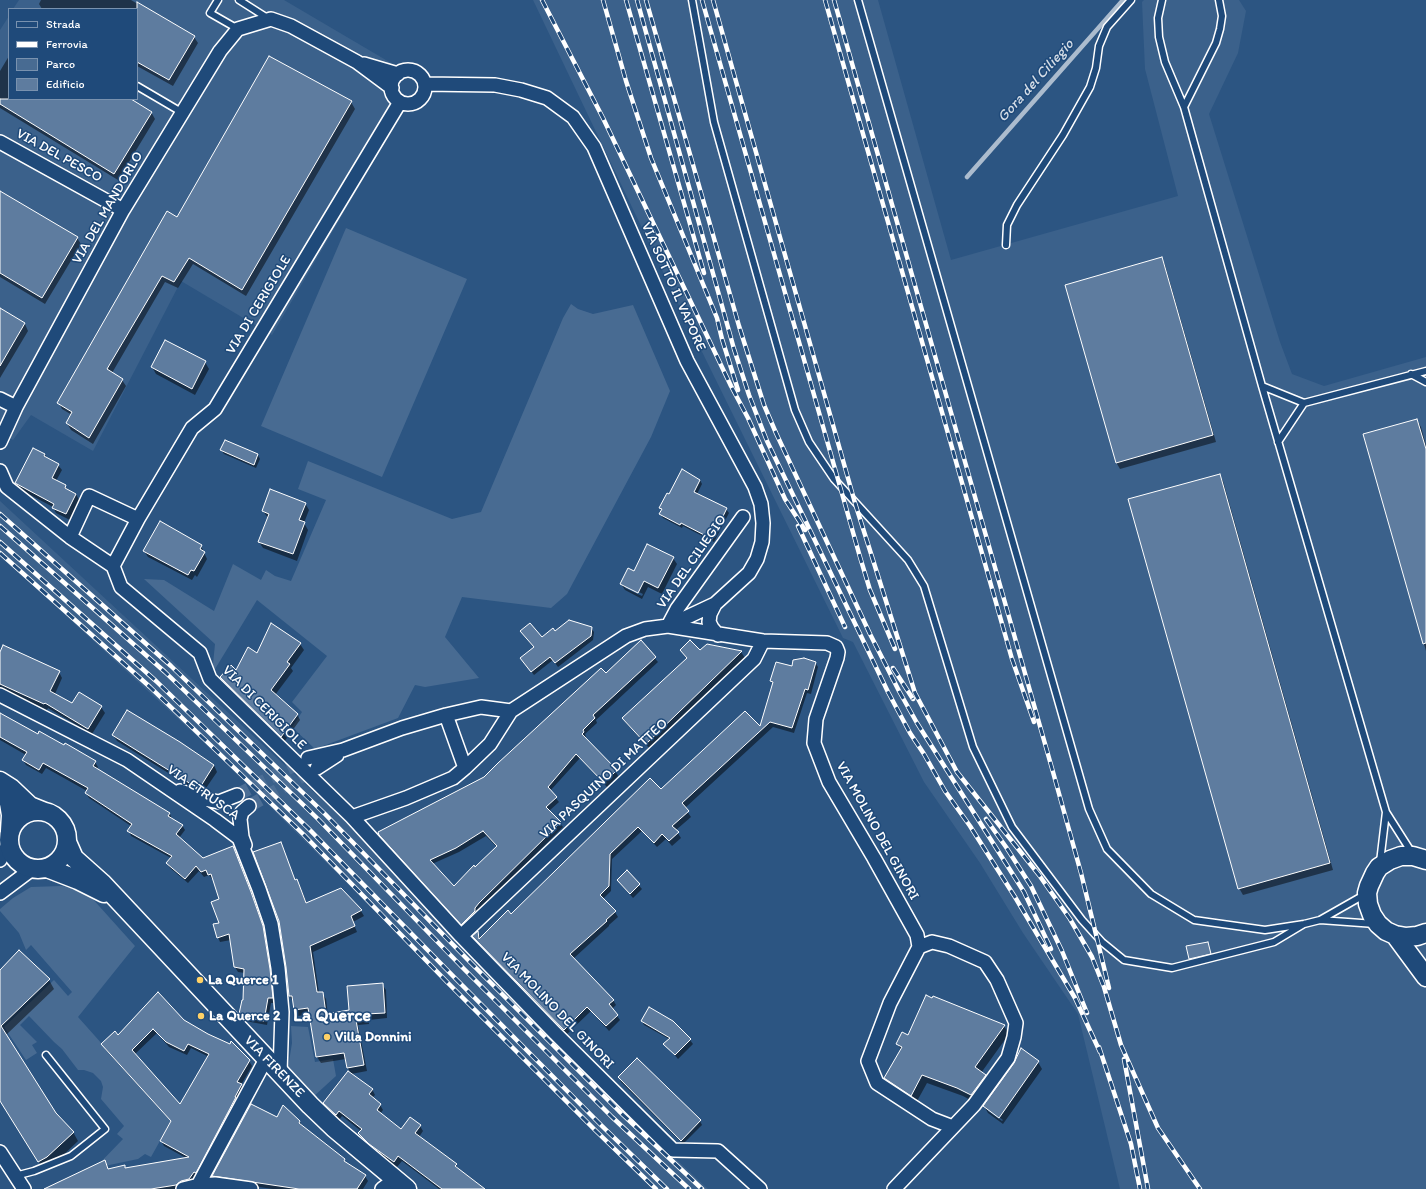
<!DOCTYPE html>
<style>
body{margin:0}
#map{position:relative;width:1426px;height:1189px;overflow:hidden;background:#2c5582;font-family:Itim,sans-serif}
canvas{display:block}
.legend{position:absolute;left:8px;top:8px;width:130px;height:92px;box-sizing:border-box;background:#1f4a7a;border:1px solid #7992af;margin:0;padding:5px 7px;list-style:none;font-size:12px;color:#fff}
.legend li{display:flex;align-items:center;gap:8px;height:20px}
.legend b{width:20px;border:1px solid #7992af}
</style>
<div id="map">
<canvas width="1426" height="1189"></canvas>
<ul class="legend">
<li><b style="height:5px;background:#1f4a7a"></b>Strada</li>
<li><b style="height:5px;background:#fff"></b>Ferrovia</li>
<li><b style="height:11px;background:#486b92"></b>Parco</li>
<li><b style="height:11px;background:#5e7c9f"></b>Edificio</li>
</ul>
</div>
<script>
const context = document.querySelector('canvas').getContext('2d');
context.lineJoin = 'round';
function fill(path, color) { context.fillStyle = color; context.fill(path, 'evenodd'); }
const toPath = rows => new Path2D(rows.map(r => 'M' + r).join(''));
function stroke(path, color, width, dash) { context.strokeStyle = color; context.lineWidth = width; context.lineCap = dash ? 'butt' : 'round'; context.setLineDash(dash || []); context.stroke(path); }
function label(font, color, halo, rows, align = 'center') {
  context.font = font + ' Itim,sans-serif'; context.lineWidth = 3; context.setLineDash([]); context.textBaseline = 'middle'; context.strokeStyle = halo; context.fillStyle = color; for (const [text, x, y, turn = 0] of rows) {
    context.save(); context.translate(x, y); context.rotate((+turn || 0) * Math.PI / 180); context.textAlign = isNaN(turn) ? turn : align; if (halo) context.strokeText(text, 0, 0); context.fillText(text, 0, 0); context.restore();
  }
}
const built = toPath([
 [19,0,284,0,391,63,399,118,272,335,181,281,93,451,31,415,13,440,0,431,0,30,9,16,9,99,137,99,137,9,13,9],
 [533,0,878,0,951,260,1178,196,1145,69,1142,2,1144,0,1239,0,1246,11,1238,53,1209,114,1280,342,1292,374,1324,386,1426,357,1426,1189,1120,1189,1078,1014,1023,933,980,863,924,782,853,642,843,638,675,297],
 [0,501,344,820,499,983,678,1161,708,1189,655,1189,223,760,0,555]
]);
const green = toPath([
 [346,228,467,279,382,477,261,426],
 [571,304,578,309,593,314,633,305,670,391,651,437,567,594,551,608,462,597,445,637,479,678,425,687,415,685,398,718,315,749,292,727,302,712,292,702,327,656,257,600,212,674,215,644,144,579,164,580,214,611,233,564,261,580,266,570,275,576,291,581,326,500,298,489,308,461,452,519,481,512,563,318],
 [62,886,79,890,91,897,135,946,78,1017,170,1120,170,1123,151,1157,145,1154,138,1159,95,1168,123,1139,117,1134,124,1126,101,1099,103,1087,101,1081,93,1073,84,1070,78,1070,62,1049,54,1042,29,1016,20,1025,37,1042,32,1045,37,1053,26,1060,4,1027,54,980,68,996,72,992,31,945,26,950,19,933,0,911,0,909,13,898,31,887],
 [291,1026,308,1027,315,1062,333,1059,336,1076,313,1097,298,1083,288,1068,292,1043]
]);
const shadow = toPath([
 [41,0,131,0,194,37,198,43,173,86,137,66,137,9,42,9,39,4],
 [9,56,9,99,129,99,151,112,155,119,118,180,0,108,0,71],
 [351,102,355,109,246,296,193,264,178,288,165,282,112,373,122,380,126,386,93,444,71,430,67,423,72,415,62,409,59,403,178,219],
 [0,192,77,238,81,244,45,304,0,277],
 [1162,258,1165,265,1216,442,1120,469,1116,462],
 [0,310,25,324,28,331,0,378],
 [205,362,209,369,195,395,156,374,152,367],
 [1417,420,1421,427,1426,445,1426,651,1364,435],
 [225,441,258,455,260,459,256,468,224,454,221,450],
 [45,454,47,459,58,465,62,470,56,481,65,486,68,490,76,494,79,500,70,520,56,513,53,507,19,489,16,483],
 [1219,475,1223,481,1333,870,1243,895,1239,888],
 [700,480,702,484,697,494,726,509,729,513,714,542,683,526,682,528,663,518,660,514,662,511,660,508,669,495],
 [305,503,309,510,304,523,308,530,297,561,263,548,259,542,268,518,263,511],
 [201,546,207,559,197,577,195,575,192,580,148,557,144,551],
 [673,558,677,564,662,594,648,587,642,599,625,590,621,584,634,573],
 [625,585,643,594,642,596,625,588],
 [591,628,594,632,593,640,558,667,553,660,534,675,524,662,534,648,521,631,542,638,555,633],
 [641,642,658,662,596,720,597,723,585,734,586,737,584,738,616,771,618,776,607,787,580,758,550,791,559,802,549,811,560,823,563,827,477,913,465,929,383,840,380,834,485,778,606,675],
 [486,836,497,847,454,887,432,864,459,852],
 [300,644,304,650,291,668,293,671,275,695,297,714,300,720,284,742,225,684,221,678,236,672,257,655],
 [707,645,741,652,745,658,650,749,627,724,623,718,687,659,681,650,700,651],
 [0,654,59,672,62,678,55,694,73,705,101,707,105,713,92,734,48,708,47,710,0,688],
 [815,662,818,667,811,694,807,693,794,733,773,727,685,808,691,817,676,830,681,838,672,846,666,839,657,847,642,831,612,859,611,891,603,899,615,912,618,917,609,925,609,926,573,959,613,1000,616,1005,612,1009,620,1020,609,1031,591,1011,567,1034,476,941,474,936,478,933,481,938,661,791,760,728,773,684,771,681,792,667],
 [0,714,38,735,64,747,65,745,95,762,98,767,97,769,170,814,172,819,182,825,185,830,179,838,203,859,235,853,254,898,266,932,272,975,275,1003,271,1003,267,1025,245,1021,240,1014,243,1001,245,973,238,972,235,967,231,940,220,942,218,937,221,923,220,900,214,879,212,879,209,875,204,877,199,871,188,883,170,868,167,863,171,858,131,836,129,831,131,826,89,798,86,793,87,791,46,768,42,774,26,765,23,760,26,755,0,740],
 [113,735,214,765,217,772,202,794,117,741],
 [281,843,295,881,297,880,300,886,307,904,341,889,361,911,364,916,353,922,357,932,313,952,319,993,322,993,326,999,328,1015,350,1011,382,984,386,990,387,1018,369,1020,369,1024,358,1025,367,1071,351,1074,348,1068,346,1059,321,1063,317,1057,310,1014,298,1016,295,1010,293,1002,290,996,287,967],
 [627,872,642,889,633,898,618,881],
 [1209,945,1211,955,1191,960,1190,959],
 [0,971,49,980,54,989,6,1035,55,1113,73,1132,78,1141,52,1166,44,1170,0,1100],
 [183,1020,249,1061,252,1066,241,1085,244,1090,195,1183,180,1189,47,1189,105,1162,109,1170,124,1166,126,1169,186,1158,164,1146,161,1141,172,1122,105,1049,118,1036],
 [157,1033,169,1047,187,1055,191,1048,209,1057,180,1105,134,1055],
 [642,1021,690,1040,693,1044,678,1059,665,1044,669,1039,644,1025],
 [1004,1026,1009,1034,981,1073,985,1076,990,1084,976,1103,963,1096,927,1083,916,1103,890,1087,885,1078,901,1050,898,1044,909,1036],
 [1038,1062,1042,1069,1003,1124,988,1113,984,1106],
 [988,1109,1003,1120,1002,1121,988,1111],
 [619,1077,700,1121,702,1125,683,1144,621,1082],
 [372,1089,375,1095,372,1098,380,1105,383,1110,380,1114,402,1130,420,1126,423,1131,419,1137,456,1165,459,1171,479,1189,439,1189,402,1161,397,1167,373,1149,363,1138,360,1133,361,1131,342,1116,339,1120,327,1108,324,1103],
 [278,1118,300,1122,302,1126,344,1160,346,1163,365,1176,368,1181,363,1189,273,1189,216,1181,213,1176]
]);
const stream = toPath([
 [967,177,1123,0]
]);
const building = toPath([
 [137,2,195,36,169,80,137,62,137,2],
 [269,56,352,101,242,290,189,258,174,282,162,276,107,369,123,379,89,438,66,423,72,412,57,403,167,211,177,217,269,56],
 [0,99,131,99,152,112,114,174,0,104,0,99],
 [0,191,78,237,42,298,0,273,0,191],
 [1162,257,1213,435,1116,463,1065,285,1162,257],
 [0,308,25,323,0,366,0,308],
 [165,340,206,361,192,389,151,367,165,340],
 [1417,419,1426,449,1426,643,1423,644,1363,434,1417,419],
 [225,440,258,454,254,465,220,450,225,440],
 [33,448,45,454,44,456,59,464,52,478,66,485,65,488,76,494,66,514,52,508,54,504,15,483,33,448],
 [682,469,700,480,694,492,727,508,712,539,681,523,680,525,659,514,662,509,659,508,667,493,669,494,682,469],
 [1220,474,1330,863,1238,889,1128,499,1220,474],
 [270,489,306,503,299,520,305,522,293,554,258,542,269,514,262,511,270,489],
 [160,521,202,545,200,549,205,552,194,571,191,570,188,575,143,551,160,521],
 [647,544,674,557,658,588,644,581,638,593,620,584,628,568,634,571,647,544],
 [569,620,592,627,591,636,555,663,550,657,531,672,520,658,534,647,520,631,530,623,542,637,553,628,555,631,569,620],
 [271,623,301,643,287,662,290,664,271,690,298,714,281,737,220,677,231,665,236,670,248,647,257,653,271,623],
 [641,640,656,657,593,715,595,718,583,730,584,732,582,734,617,770,604,783,576,754,548,787,557,797,546,807,561,822,479,903,475,908,475,911,461,925,379,835,378,832,484,777,498,763,601,668,606,673,641,640],
 [483,831,497,846,475,867,474,865,454,886,430,860,456,848,483,831],
 [690,640,700,650,707,644,742,651,646,744,622,718,687,658,680,650,690,640],
 [3,645,60,671,50,691,72,703,79,692,102,706,88,729,45,703,44,704,0,684,0,652,3,645],
 [804,658,816,662,808,690,805,689,792,728,770,722,682,803,689,811,672,826,679,832,669,841,662,834,654,843,638,827,610,854,609,886,600,895,616,911,606,920,607,921,570,954,614,1000,609,1004,618,1015,606,1026,587,1007,564,1030,472,936,478,931,479,939,508,910,511,914,650,778,661,789,745,711,760,726,773,682,770,681,776,662,792,666,793,660,804,658],
 [127,710,180,742,214,765,199,789,112,735,127,710],
 [0,713,38,734,39,731,64,745,65,743,96,761,93,766,170,813,168,816,183,825,176,834,203,858,233,846,251,892,263,926,270,969,273,998,268,998,264,1021,241,1016,239,1014,242,1000,243,1000,244,969,234,967,229,934,217,938,213,924,219,923,211,902,219,899,211,874,208,875,206,870,201,872,196,866,185,879,166,863,172,856,127,831,132,824,85,793,88,788,43,763,39,770,22,760,27,752,0,737,0,713],
 [281,842,295,880,297,879,306,903,341,888,362,910,351,916,355,926,310,946,317,992,323,992,326,1014,349,1010,347,986,383,983,385,1013,366,1014,367,1019,356,1020,364,1065,347,1068,344,1053,316,1057,308,1008,294,1010,292,996,289,996,286,967,279,921,253,852,281,842],
 [627,870,640,884,630,894,617,880,627,870],
 [1208,942,1211,954,1189,959,1186,946,1208,942],
 [19,950,50,979,1,1026,56,1113,74,1132,47,1157,38,1162,0,1101,0,970,19,950],
 [158,992,184,1020,208,1034,230,1044,231,1041,250,1060,237,1082,242,1084,235,1097,236,1097,196,1173,194,1172,189,1179,181,1181,176,1185,151,1189,44,1189,105,1160,108,1169,125,1165,125,1168,189,1157,160,1141,171,1121,101,1044,115,1031,118,1035,158,992],
 [153,1029,166,1042,184,1051,188,1044,209,1054,180,1104,132,1050,153,1029],
 [926,995,932,998,933,996,1005,1025,975,1067,986,1075,971,1095,957,1088,922,1075,911,1096,884,1078,902,1047,896,1044,902,1032,908,1035,926,995],
 [649,1007,673,1021,691,1039,675,1055,663,1044,670,1038,641,1021,649,1007],
 [1021,1048,1039,1061,999,1118,983,1106,1014,1063,1021,1048],
 [637,1058,701,1120,681,1141,618,1077,637,1058],
 [348,1071,373,1089,369,1094,381,1104,377,1110,401,1129,410,1117,421,1125,415,1133,457,1164,455,1166,485,1189,442,1189,398,1156,394,1162,369,1144,358,1133,362,1129,339,1111,336,1115,323,1103,348,1071],
 [251,1104,277,1117,283,1105,300,1121,299,1123,345,1159,344,1161,366,1175,357,1189,299,1189,212,1176,251,1104]
]);
const streetTunnel = toPath([
 [237,795,306,759],
 [249,806,317,768]
]);
const lane = toPath([
 [218,0,210,13,238,29],
 [239,0,269,19],
 [692,0,714,122,795,410,809,442,834,479,908,560,924,586,973,747,1012,827,1082,920,1102,942,1124,960,1172,968,1274,942,1304,924],
 [858,0,1089,809,1107,849,1151,894,1194,920,1265,930,1304,924,1320,920,1364,895],
 [1162,0,1158,18,1159,37,1165,62,1184,107,1262,386,1386,812,1412,853],
 [137,86,183,113],
 [1184,107,1216,43,1220,29,1222,16,1219,0],
 [1006,245,1007,225,1017,205,1063,135,1090,87,1096,68,1099,46,1107,27,1131,0],
 [1411,374,1426,382],
 [1262,386,1304,403],
 [1278,442,1304,403,1426,371],
 [1380,862,1386,812],
 [1320,920,1375,924],
 [15,1176,34,1171,71,1156,105,1129,46,1055]
]);
const street = toPath([
 [364,64,398,74],
 '391 87a17 17 0 1 1 34 0a17 17 0 1 1-34 0Z',
 [425,84,495,85,521,90,547,98,573,117,594,147,687,361,755,487,761,504,763,523,762,542,757,559,749,573,715,604,710,614,709,622,712,628,718,635],
 [0,142,123,210],
 [0,399,16,407],
 [0,442,16,407,123,210,220,51,238,29,271,19,291,26,357,62,392,88],
 [0,471,7,487,70,537,113,566,121,587,200,653,210,679,352,817,461,936,554,1032,673,1150,718,1151,760,1189],
 [70,537,89,496,138,519],
 [113,566,138,519,192,428,215,409,400,102],
 [668,626,677,609,743,517],
 [668,626,715,604],
 [0,695,127,760,215,820,239,838,259,889,271,924,278,968,282,1012,280,1073],
 [446,715,465,768],
 [308,758,343,750,402,728,446,715,481,707,511,711],
 [317,768,337,755],
 [180,791,204,799,219,802,237,795],
 [352,817,406,798,453,778,465,768,490,744,511,711,626,636,645,629,668,626,763,641,827,643,836,647,838,652,837,658,816,719,814,743,829,782,874,858,917,935,919,947,932,942,949,946,985,962,997,980,1016,1023,1014,1037,1008,1058,974,1105,894,1189],
 [245,845,242,837,240,819,242,812,249,806],
 [0,860,9,843],
 [0,893,32,869],
 [461,936,754,659,763,641],
 [919,947,890,1003,868,1061,877,1083,932,1119,953,1127],
 [0,1152,24,1189],
 [183,1189,199,1185,215,1184,251,1189],
 [196,1189,266,1059],
 [382,1189,386,1186,397,1181]
]);
const secondary = toPath([
 [0,781,11,788,30,806,45,812],
 [0,785,9,803,11,815,10,831],
 '9 840a29 29 0 1 1 58 0a29 29 0 1 1-58 0Z',
 [67,842,74,858,102,883,310,1105,334,1128,407,1189],
 [1426,860,1413,856,1401,856,1390,860,1379,867,1375,873,1369,886,1367,893,1368,904,1372,915,1378,924,1386,931,1395,935,1406,937,1417,936,1426,933],
 [47,868,78,880,104,893],
 [1395,935,1426,977]
]);
const rail = toPath([
 [542,0,603,118,731,386,748,418,785,499,805,530],
 [603,0,626,81,651,158,717,318,722,339,738,390],
 [626,0,704,273],
 [637,0,734,349,749,395,767,441,888,692,910,733,924,754,945,791,970,826,1015,897,1075,998,1100,1052],
 [646,0,739,326,764,405,776,433,870,634,899,691,917,723,1024,892,1051,949],
 [702,0,860,557,870,590,895,649],
 [713,0,855,503,915,693,957,772,1039,875,1070,919,1092,957,1104,987,1121,1045,1158,1128,1200,1189],
 [825,0,1012,659,1034,722],
 [834,0,1053,772,1081,873,1109,988],
 [0,514,171,666,325,814,471,963,619,1111,702,1189],
 [0,526,165,672,318,819,464,969,612,1117,689,1189],
 [798,526,845,627],
 [0,542,156,681,308,828,454,977,602,1126,667,1189],
 [0,553,150,687,303,834,448,983,596,1131,656,1189],
 [893,668,913,699],
 [986,819,1006,847,1031,886,1062,951,1087,1013],
 [1099,1047,1131,1144,1140,1189],
 [1124,1059,1148,1189]
]);
const markers = [
 [200,980,4,"#ffd166"],
 [201,1016,4,"#ffd166"],
 [327,1037,4,"#ffd166"]
];
const streetNames = [
 ["VIA DEL PESCO",59,156,29],
 ["VIA DEL MANDORLO",108,208,-60],
 ["VIA SOTTO IL VAPORE",673,287,66],
 ["VIA DI CERIGIOLE",259,305,-59],
 ["VIA DEL CILIEGIO",692,562,-55],
 ["VIA DI CERIGIOLE",264,708,45],
 ["VIA PASQUINO DI MATTEO",604,779,-43],
 ["VIA ETRUSCA",203,793,35],
 ["VIA MOLINO DEL GINORI",877,831,61],
 ["VIA MOLINO DEL GINORI",557,1011,46],
 ["VIA FIRENZE",274,1067,46]
];
const poiNames = [
 ["La Querce 1",208,980],
 ["La Querce 2",209,1016],
 ["Villa Donnini",335,1037]
];
const waterNames = [
 ["Gora del Ciliegio",1036,81,-48]
];
const districtNames = [
 ["La Querce",332,1016]
];
fill(built, '#3b618b');
fill(green, '#486b92');
fill(shadow, '#0007');
stroke(stream, '#acbcce', 4.5);
fill(building, '#5e7c9f');
stroke(building, '#fff', 1);
stroke(streetTunnel, '#4c6e95', 13, [13, 6]);
stroke(lane, '#fff', 9);
stroke(street, '#fff', 16);
stroke(secondary, '#fff', 21);
stroke(lane, '#1f4a7a', 6);
stroke(street, '#1f4a7a', 13);
stroke(secondary, '#1f4a7a', 18);
stroke(rail, '#fff', 4.5);
stroke(rail, '#1f4a7a', 3, [9]);
for (const [x, y, r, color] of markers) { const dot = new Path2D(); dot.arc(x, y, r, 0, 2 * Math.PI); context.fillStyle = color; context.fill(dot); stroke(dot, '#1f4a7a', 1.5); }
label('14px', '#fff', '#1f4a7a', streetNames);
label('bold 14px', '#fff', '#1f4a7a', poiNames, 'left');
label('italic 15px', '#d5dde6', '#1f4a7a', waterNames);
label('bold 18px', '#fff', '#1f4a7a', districtNames);
</script>
